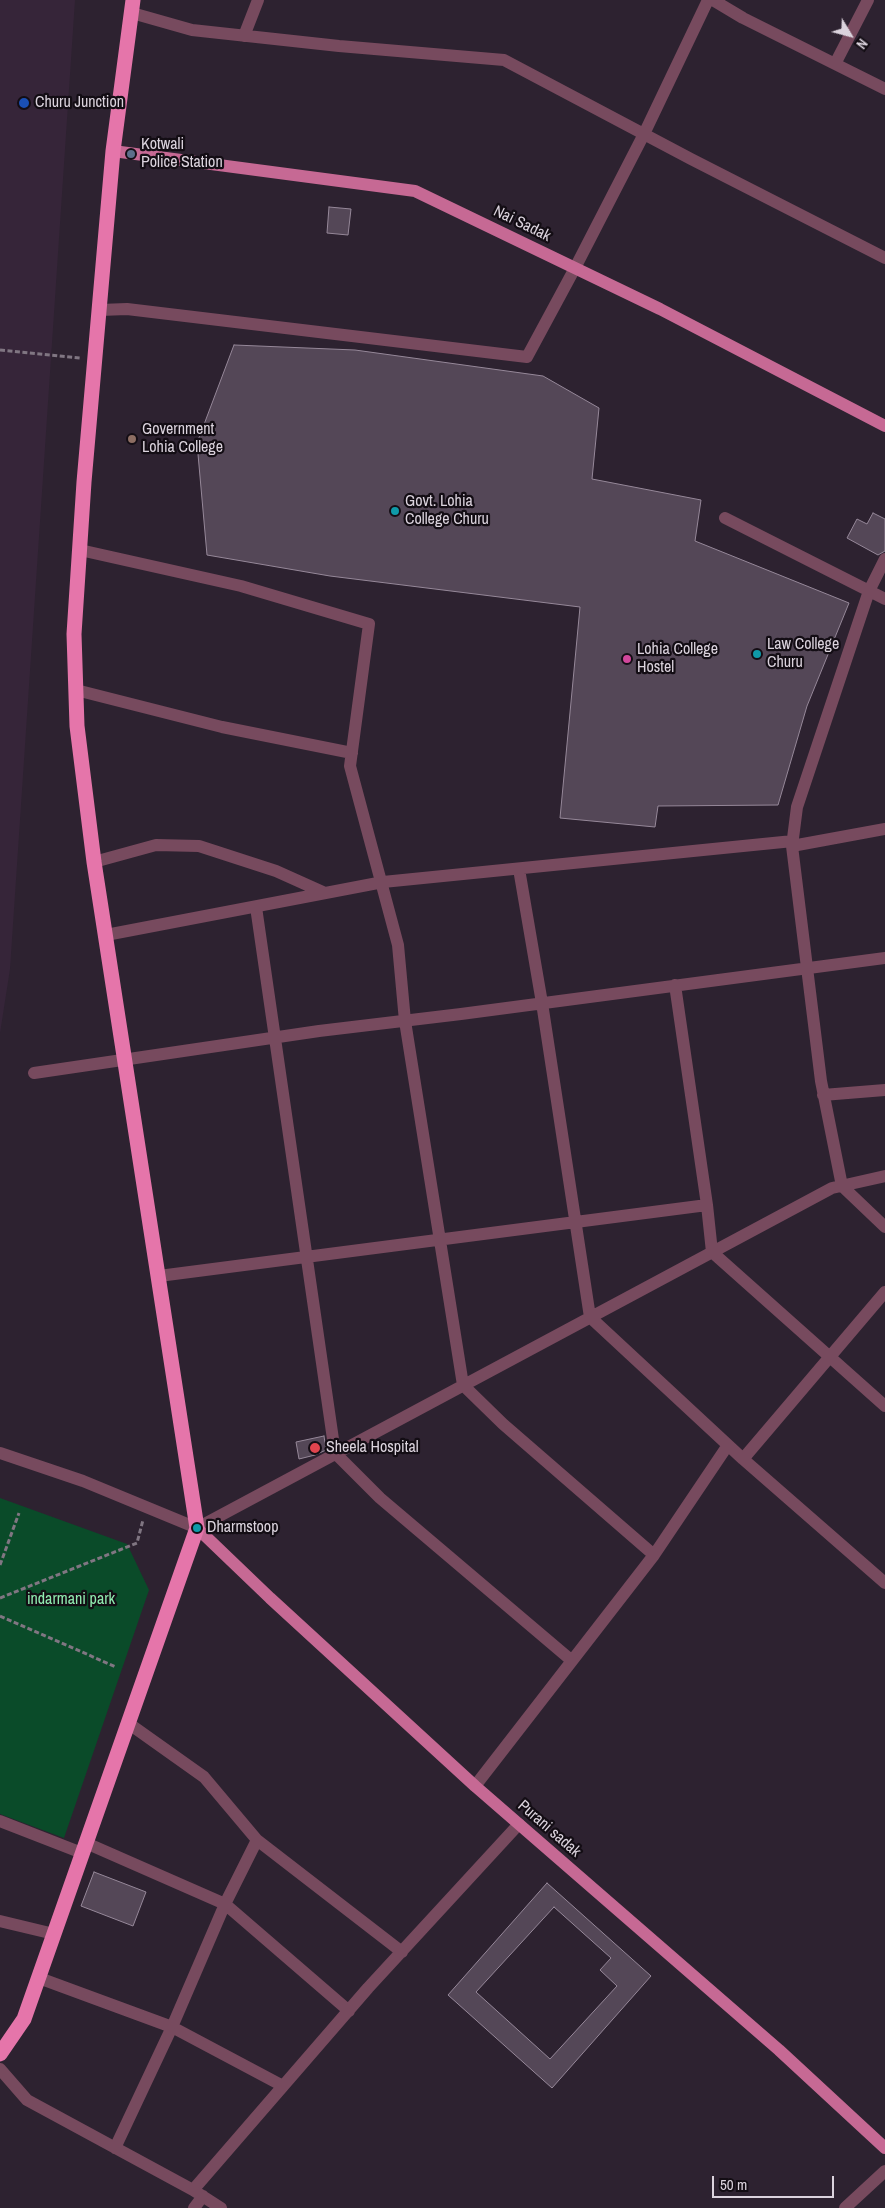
<!DOCTYPE html>
<style>
body{margin:0}
#map{position:relative;width:885px;height:2208px;overflow:hidden;background:#2d2230;font-family:"Archivo Narrow",sans-serif}
canvas{display:block}
.north{position:absolute;left:825px;top:10px;width:50px;height:50px;-webkit-text-stroke:4px #130d14;paint-order:stroke;rotate:127deg;font-size:14px;font-weight:700;line-height:20px;text-align:center;color:#dbd3dd}
.north::after{content:'';display:block;margin:auto;width:18px;height:22px;background:#dbd3dd;clip-path:polygon(50% 0,100% 100%,50% 72%,0 100%)}
.scale{position:absolute;left:712px;top:2176px;width:122px;height:22px;box-sizing:border-box;border:2px solid #dbd3dd;border-top:0;padding-left:6px;font-size:15px;line-height:18px;white-space:nowrap;color:#dbd3dd;-webkit-text-stroke:4px #130d14;paint-order:stroke}
</style>
<div id="map">
<canvas width="885" height="2208"></canvas>
<div class="north">N</div>
<div class="scale">50 m</div>
</div>
<script>
const context = document.querySelector('canvas').getContext('2d');
context.lineJoin = 'round';
function fill(path, color) { context.fillStyle = color; context.fill(path, 'evenodd'); }
const toPath = rows => new Path2D(rows.map(r => 'M' + r).join(''));
function stroke(path, color, width, dash) { context.strokeStyle = color; context.lineWidth = width; context.lineCap = dash ? 'butt' : 'round'; context.setLineDash(dash || []); context.stroke(path); }
function label(font, color, halo, rows, align = 'center') {
  context.font = font + ' "Archivo Narrow",sans-serif'; context.lineWidth = 4.5; context.setLineDash([]); context.textBaseline = 'middle'; context.strokeStyle = halo; context.fillStyle = color; for (const [text, x, y, turn = 0] of rows) {
    context.save(); context.translate(x, y); context.rotate((+turn || 0) * Math.PI / 180); context.textAlign = isNaN(turn) ? turn : align; if (halo) context.strokeText(text, 0, 0); context.fillText(text, 0, 0); context.restore();
  }
}
const built = toPath([
 [0,0,75,0,10,969,0,1033]
]);
const green = toPath([
 [0,1498,127,1544,149,1590,64,1838,0,1814]
]);
const building = toPath([
 [329,207,351,209,348,235,327,233,329,207],
 [234,345,355,350,543,376,599,408,592,479,701,500,695,541,849,603,807,706,778,805,658,806,655,827,560,818,580,607,330,576,207,555,197,443,234,345],
 [873,513,885,519,885,551,878,555,847,538,857,519,867,524,873,513],
 [324,1436,326,1450,315,1455,299,1459,296,1442,324,1436],
 [94,1872,146,1892,133,1926,81,1906,94,1872],
 [547,1883,651,1976,552,2088,448,1995,547,1883],
 [554,1907,611,1958,600,1970,617,1986,550,2059,476,1992,554,1907]
]);
const path = toPath([
 [0,350,80,358],
 [0,1565,19,1513],
 [0,1598,137,1543,143,1520],
 [0,1616,116,1667]
]);
const minor = toPath([
 [713,0,743,18,885,89],
 [132,13,192,30,339,46,504,60,691,159,885,258],
 [244,36,258,0],
 [835,64,868,0],
 [100,310,127,309,527,357,575,268,644,134,708,0],
 [725,518,885,599],
 [80,550,241,586,369,624,350,766,398,945,405,1021,463,1385,503,1424,654,1555],
 [885,559,869,591,797,807,792,846,821,1081,842,1186,885,1227],
 [76,690,222,727,352,753],
 [792,846,885,829],
 [94,862,156,845,199,846,276,871,325,893],
 [519,869,542,1003,590,1317,743,1459,885,1583],
 [256,907,335,1453,380,1498,571,1660],
 [106,935,383,882,793,841],
 [675,985,707,1205,712,1252,885,1406],
 [34,1073,319,1031,461,1014,885,958],
 [823,1095,885,1090],
 [159,1276,707,1205],
 [0,1453,83,1481,197,1528,832,1188,885,1176],
 [743,1459,885,1292],
 [128,1723,204,1777,257,1840,402,1952],
 [475,1786,654,1555,728,1445],
 [0,1821,82,1853],
 [86,1843,225,1904,349,2011],
 [0,1921,54,1934],
 [39,1978,172,2027,283,2086],
 [0,2069,27,2100,193,2190,221,2208],
 [115,2148,172,2027,225,1904,257,1840],
 [193,2190,368,1988,519,1824],
 [194,2208,203,2196],
 [845,2208,885,2171]
]);
const major = toPath([
 [113,151,415,191,660,309,885,426],
 [197,1528,270,1598,475,1786,779,2050,885,2148]
]);
const highway = toPath([
 [0,2054,24,2019,197,1528,94,862,77,726,74,634,84,482,113,151,133,0]
]);
const markers = [
 [24,103,6,"#1a4fb4"],
 [131,154,5,"#5c6f8a"],
 [132,439,5,"#8d6e63"],
 [395,511,5,"#0f9aa8"],
 [757,654,5,"#0f9aa8"],
 [627,659,5,"#d1479c"],
 [315,1448,6,"#e0444e"],
 [197,1528,5,"#0f9aa8"]
];
const poiNames = [
 ["Churu Junction",35,103],
 ["Kotwali",141,145],
 ["Police Station",141,163],
 ["Government",142,430],
 ["Lohia College",142,448],
 ["Govt. Lohia",405,502],
 ["College Churu",405,520],
 ["Law College",767,645],
 ["Churu",767,663],
 ["Lohia College",637,650],
 ["Hostel",637,668],
 ["Sheela Hospital",326,1448],
 ["Dharmstoop",207,1528]
];
const streetNames = [
 ["Nai Sadak",522,224,26],
 ["Purani sadak",549,1829,41]
];
const parkNames = [
 ["indarmani park",71,1600]
];
fill(built, '#362539');
fill(green, '#0a4b29');
fill(building, '#544757');
stroke(building, '#968899', 1);
stroke(path, '#807682', 3, [5, 2.5]);
stroke(minor, '#774a5e', 12);
stroke(major, '#c66994', 12);
stroke(highway, '#e575aa', 15);
for (const [x, y, r, color] of markers) { const dot = new Path2D(); dot.arc(x, y, r, 0, 2 * Math.PI); context.fillStyle = color; context.fill(dot); stroke(dot, '#130d14', 2); }
label('16px', '#dbd3dd', '#130d14', poiNames, 'left');
label('16px', '#dbd3dd', '#130d14', streetNames);
label('16px', '#90ebb0', '#130d14', parkNames);
</script>
